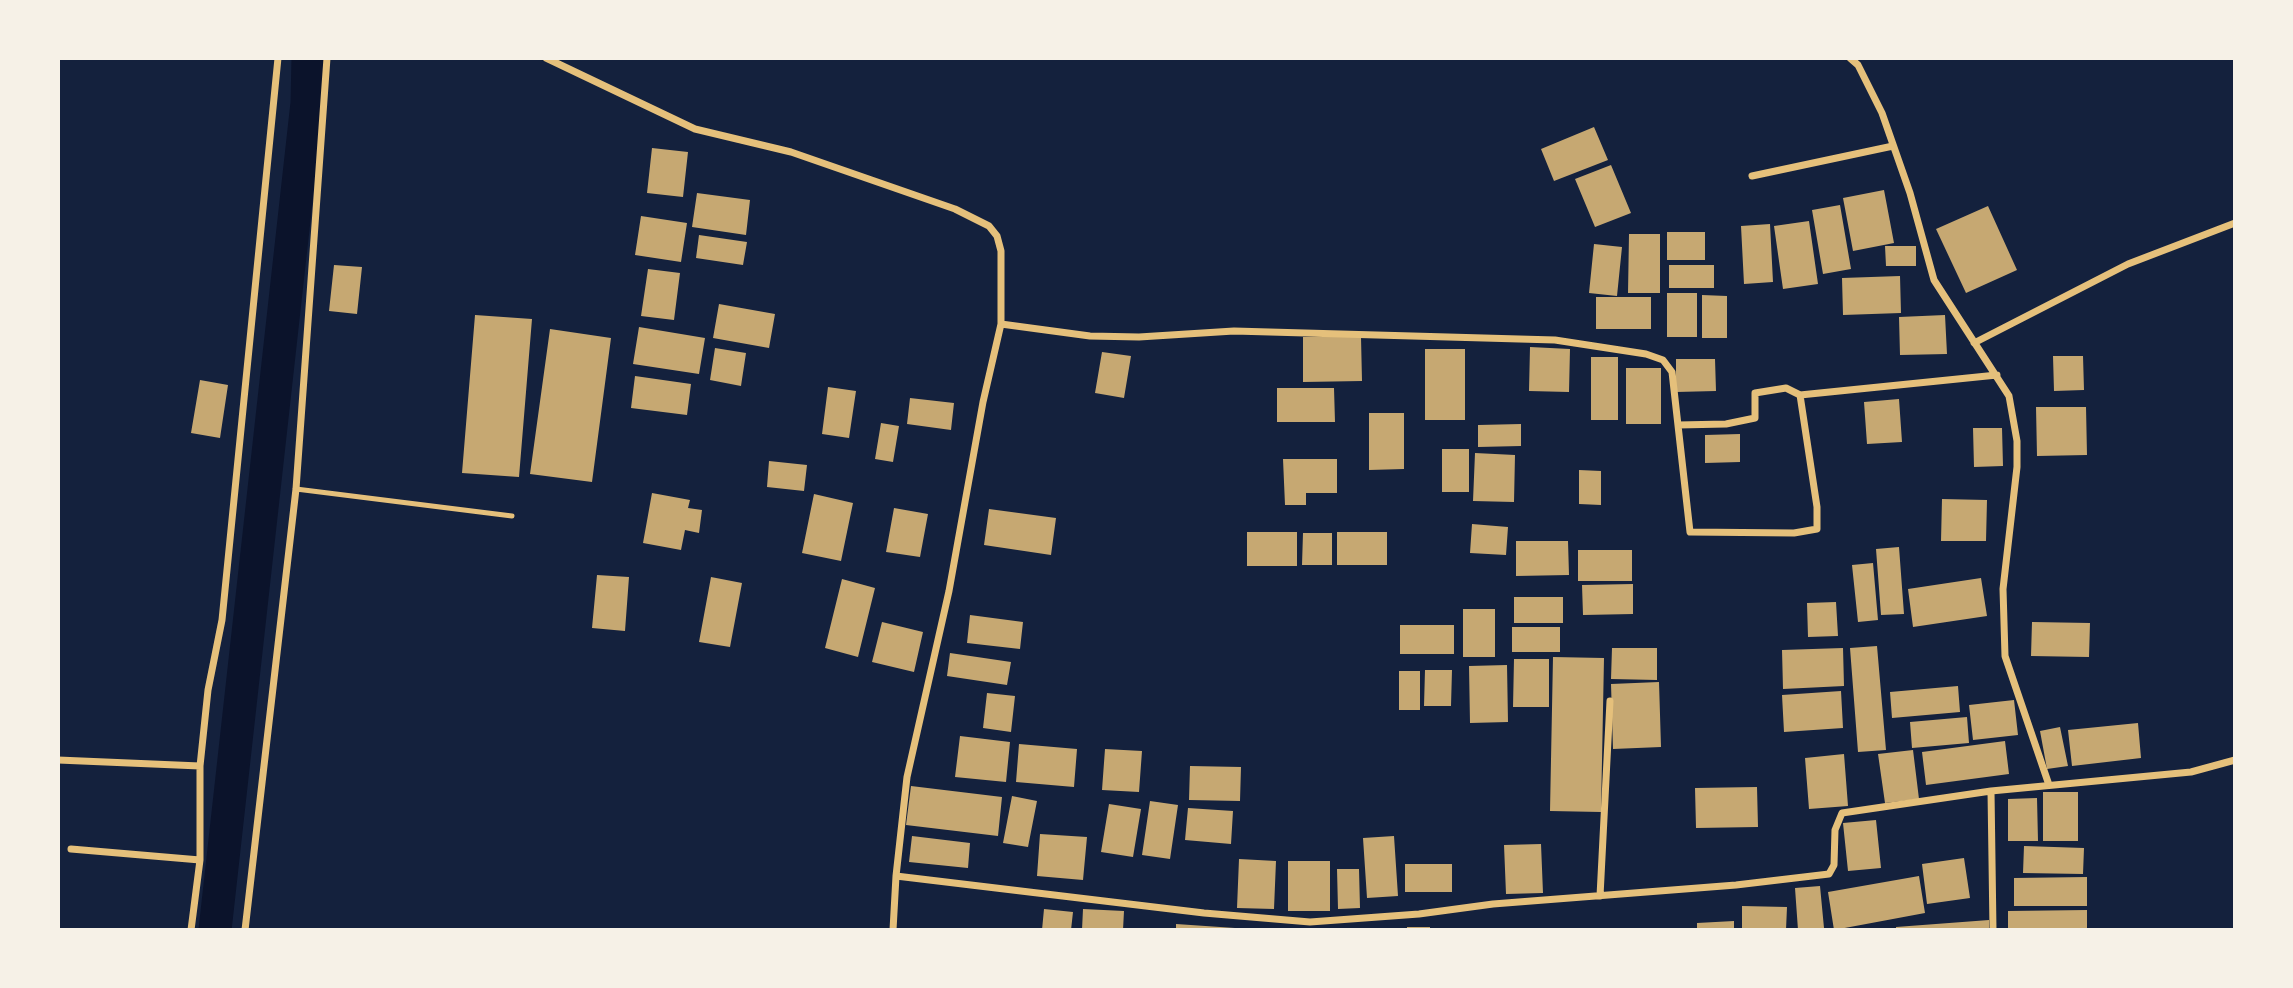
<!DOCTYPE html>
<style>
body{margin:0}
#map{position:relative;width:2293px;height:988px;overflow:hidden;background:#14213d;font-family:"Source Sans 3",sans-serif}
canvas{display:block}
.frame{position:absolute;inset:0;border:60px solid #f6f1e7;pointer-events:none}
</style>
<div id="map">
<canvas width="2293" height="988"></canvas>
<div class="frame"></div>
</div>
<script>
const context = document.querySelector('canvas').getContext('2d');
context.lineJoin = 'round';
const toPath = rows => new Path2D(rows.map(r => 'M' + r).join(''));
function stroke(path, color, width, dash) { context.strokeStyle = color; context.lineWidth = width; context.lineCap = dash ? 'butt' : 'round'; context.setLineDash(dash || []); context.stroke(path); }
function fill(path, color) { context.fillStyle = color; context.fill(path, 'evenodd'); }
const canal = toPath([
 [215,930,307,103,308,58]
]);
const building = toPath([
 [1594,127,1608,160,1554,181,1541,149],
 [652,148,688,152,683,197,647,193],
 [1611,165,1631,213,1595,227,1575,179],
 [1884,190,1894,243,1853,251,1843,198],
 [697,193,750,200,746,235,692,227],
 [1840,205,1851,269,1823,274,1812,210],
 [1988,206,2017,270,1966,293,1936,229],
 [641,216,687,223,681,262,635,255],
 [1809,221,1818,284,1783,289,1774,226],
 [1770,224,1773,282,1744,284,1741,226],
 [1667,232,1705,232,1705,260,1667,260],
 [1629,234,1660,234,1660,293,1628,293],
 [699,235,747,242,743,265,696,258],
 [1594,244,1622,247,1617,296,1589,293],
 [1885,246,1916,246,1916,266,1886,266],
 [334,265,362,267,357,314,329,311],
 [1669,265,1714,265,1714,288,1669,288],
 [648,269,680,273,674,320,641,316],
 [1900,276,1901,313,1843,315,1842,278],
 [1667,293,1697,293,1697,337,1667,337],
 [1702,295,1727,296,1727,338,1702,338],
 [1596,297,1651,297,1651,329,1596,329],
 [719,304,775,314,769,348,713,338],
 [475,315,532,319,519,477,462,473],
 [1945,315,1947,354,1900,355,1899,317],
 [639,327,705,338,699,374,633,364],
 [550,329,611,338,592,482,530,474],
 [1303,337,1361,337,1362,381,1303,382],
 [1530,347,1570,349,1569,392,1529,391],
 [715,348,746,353,741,386,710,380],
 [1425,349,1465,349,1465,420,1425,420],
 [1102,352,1131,356,1124,398,1095,393],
 [2053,356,2083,356,2084,390,2054,391],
 [1591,357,1618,357,1618,420,1591,420],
 [1676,359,1715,359,1716,391,1676,392],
 [1626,368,1661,368,1661,424,1626,424],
 [635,376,691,384,687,415,631,408],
 [200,380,228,385,220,438,191,433],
 [828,387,856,391,849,438,822,434],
 [1277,388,1334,388,1335,422,1277,422],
 [910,398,954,403,951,430,907,424],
 [1899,399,1902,442,1867,444,1864,402],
 [2036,407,2086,407,2087,455,2037,456],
 [1369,413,1404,413,1404,469,1369,470],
 [881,423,899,426,893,462,875,459],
 [1521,424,1521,446,1478,447,1478,425],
 [1973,428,2002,428,2003,466,1974,467],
 [1740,434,1740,462,1705,463,1705,435],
 [1442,449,1469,449,1469,492,1442,492],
 [1475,453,1515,455,1514,502,1473,501],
 [1283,459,1337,459,1337,493,1306,493,1306,505,1285,505],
 [769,461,807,465,804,491,767,487],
 [1579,470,1601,471,1601,505,1579,504],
 [652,493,690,500,688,508,702,510,699,533,685,530,681,550,643,543],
 [814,494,853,503,841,561,802,553],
 [1942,499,1987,500,1986,541,1941,541],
 [894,508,928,514,920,557,886,552],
 [989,509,1056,518,1051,555,984,545],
 [1472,524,1508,527,1506,555,1470,553],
 [1247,532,1297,532,1297,566,1247,566],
 [1337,532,1387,532,1387,565,1337,565],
 [1303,533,1332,533,1332,565,1302,565],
 [1516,541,1568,541,1569,575,1516,576],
 [1899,547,1904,614,1881,615,1876,549],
 [1578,550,1632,550,1632,581,1578,581],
 [1873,563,1878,620,1858,622,1852,565],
 [597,575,629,577,625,631,592,628],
 [711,577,742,583,730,647,699,642],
 [1981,578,1987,616,1913,627,1908,589],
 [842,579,875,588,858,657,825,648],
 [1633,584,1633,614,1583,615,1582,585],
 [1514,597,1563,597,1563,623,1514,623],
 [1836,602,1838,636,1808,637,1807,603],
 [1463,609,1495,609,1495,657,1463,657],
 [970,615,1023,622,1020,649,967,643],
 [882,622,923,632,914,672,872,662],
 [2032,622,2090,623,2089,657,2031,656],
 [1400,625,1454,625,1454,654,1400,654],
 [1512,627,1560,627,1560,652,1512,652],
 [1877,646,1886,750,1858,752,1850,648],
 [1612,648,1657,648,1657,680,1611,679],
 [1843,648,1844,686,1783,689,1782,650],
 [950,653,1011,662,1007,685,947,676],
 [1553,657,1604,658,1601,812,1550,811],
 [1514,659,1549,659,1549,707,1513,707],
 [1507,665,1508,722,1470,723,1469,666],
 [1425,670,1452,670,1451,706,1424,706],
 [1399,671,1420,671,1420,710,1399,710],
 [1659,682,1661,747,1613,749,1611,684],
 [1958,686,1960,712,1892,718,1890,692],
 [1841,691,1843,728,1784,732,1782,695],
 [987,693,1015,696,1011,732,983,728],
 [2014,700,2018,735,1973,740,1969,705],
 [1967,717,1969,743,1912,748,1910,722],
 [2138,723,2141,758,2072,766,2068,730],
 [2060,727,2068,766,2047,769,2040,731],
 [960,736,1010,742,1006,782,955,777],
 [2005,741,2009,774,1926,785,1922,752],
 [1019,744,1077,749,1074,787,1016,782],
 [1105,749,1142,751,1139,792,1102,790],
 [1913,750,1919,799,1885,803,1878,754],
 [1844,754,1848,806,1809,809,1805,758],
 [1190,766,1241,767,1240,801,1189,800],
 [911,786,1002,797,998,836,906,825],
 [1757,787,1758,827,1696,828,1695,788],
 [2043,792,2078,792,2078,841,2043,841],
 [1012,796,1037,801,1028,847,1003,843],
 [2037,798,2038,841,2008,841,2008,799],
 [1150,801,1178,805,1170,859,1142,855],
 [1109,804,1141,809,1133,857,1101,852],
 [1188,808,1233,811,1231,844,1185,840],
 [1876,820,1881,868,1848,871,1843,823],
 [1040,834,1087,837,1083,880,1037,876],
 [912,836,970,843,968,868,909,862],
 [1394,836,1398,896,1367,898,1363,838],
 [1541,844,1543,893,1506,894,1504,845],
 [2024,846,2084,848,2083,874,2023,873],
 [1964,858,1970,898,1927,904,1922,864],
 [1239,859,1276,861,1274,909,1237,908],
 [1288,861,1330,861,1330,911,1288,911],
 [1405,864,1452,864,1452,892,1405,892],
 [1337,869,1359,869,1360,908,1338,909],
 [1919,876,1925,913,1834,930,1828,892],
 [2087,877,2087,906,2014,906,2014,878],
 [1820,886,1824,928,1798,930,1795,888],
 [1742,906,1787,907,1786,930,1742,930],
 [1044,909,1073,912,1071,930,1042,930],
 [1083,909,1124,911,1123,930,1082,930],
 [2087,910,2087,930,2008,930,2008,911],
 [1989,920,1989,930,1896,930,1896,927],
 [1734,921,1734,930,1697,930,1697,923],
 [1176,924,1235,928,1235,930,1176,930],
 [1407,927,1430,927,1430,930,1407,930]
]);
const service = toPath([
 [296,489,512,516]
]);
const minor = toPath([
 [546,58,695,129,791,152,955,209,989,226,997,236,1001,251,1001,324,983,402,949,591,907,777,896,876,893,930],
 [1850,58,1858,65,1882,113,1910,193,1934,280,2009,396,2017,441,2017,467,2003,589,2005,656,2049,785],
 [1752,176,1893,146],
 [1001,324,1090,336,1139,337,1234,331,1555,340,1646,354,1663,360,1672,372,1690,532,1794,533,1817,529,1817,507,1800,395],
 [1974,343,2128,264,2235,223],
 [1678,425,1726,424,1755,418,1755,393,1786,388,1800,395,1997,375],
 [58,760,200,766],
 [1991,791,1993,930],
 [71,849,200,860],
 [896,876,1204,913,1310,922,1419,914,1493,904,1736,885,1829,874,1834,865,1835,830,1842,813,1991,791,2191,772,2235,760],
 [1600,896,1610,701],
 [191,930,200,860,200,766,208,690,222,620,278,58],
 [245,930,296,489,327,58]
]);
stroke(canal, '#0b132b', 33);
fill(building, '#c6a872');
stroke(service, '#e5c07b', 5);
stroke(minor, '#e5c07b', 7);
</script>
